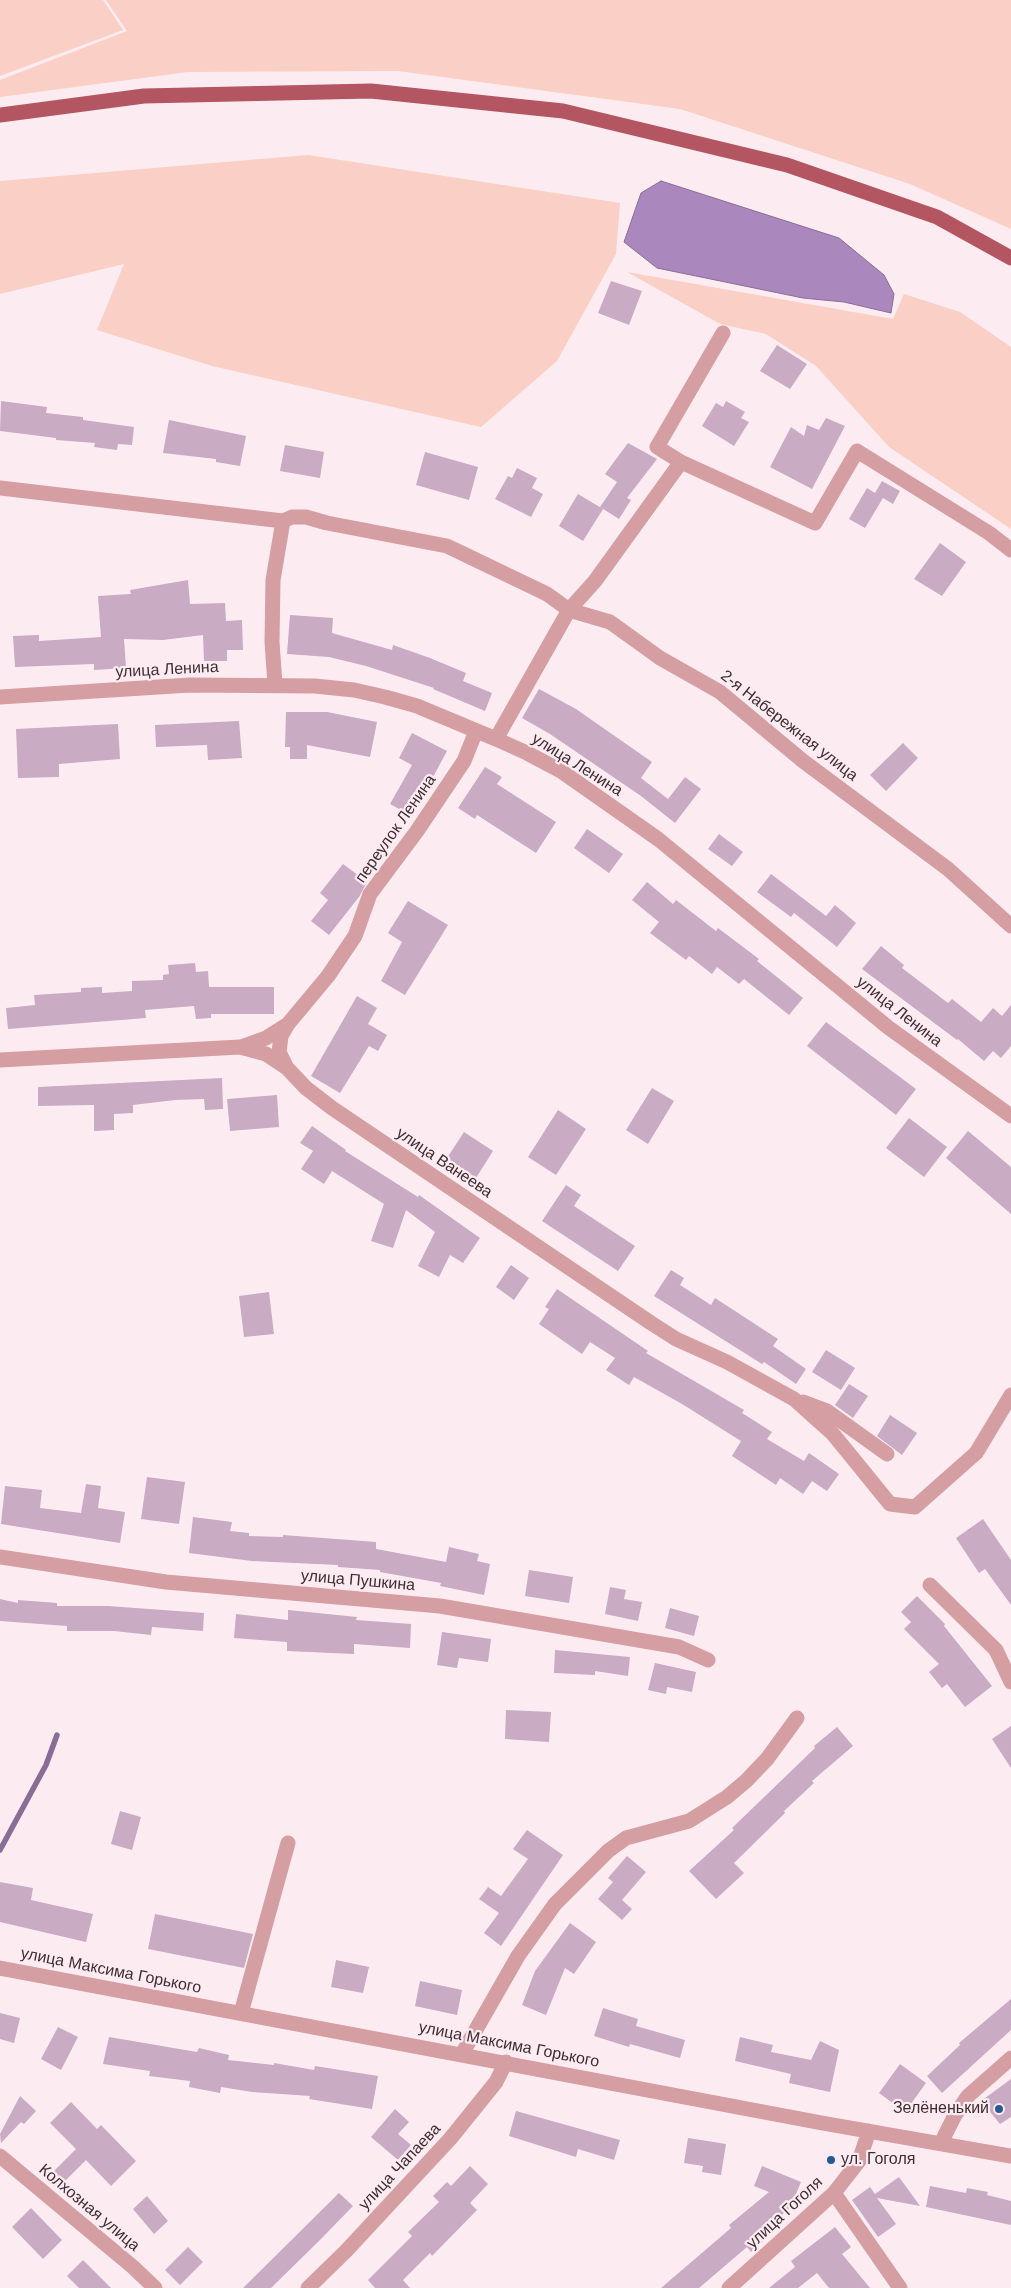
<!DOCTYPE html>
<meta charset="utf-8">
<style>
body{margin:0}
canvas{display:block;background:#fcecf1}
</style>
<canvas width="1011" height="2288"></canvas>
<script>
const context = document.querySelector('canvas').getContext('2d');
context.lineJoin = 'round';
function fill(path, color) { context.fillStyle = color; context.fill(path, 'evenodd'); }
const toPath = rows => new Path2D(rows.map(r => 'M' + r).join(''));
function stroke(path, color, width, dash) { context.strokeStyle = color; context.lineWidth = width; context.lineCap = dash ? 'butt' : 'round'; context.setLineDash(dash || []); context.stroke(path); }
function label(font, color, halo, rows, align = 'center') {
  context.font = font + ' Arial,sans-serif'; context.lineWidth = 4.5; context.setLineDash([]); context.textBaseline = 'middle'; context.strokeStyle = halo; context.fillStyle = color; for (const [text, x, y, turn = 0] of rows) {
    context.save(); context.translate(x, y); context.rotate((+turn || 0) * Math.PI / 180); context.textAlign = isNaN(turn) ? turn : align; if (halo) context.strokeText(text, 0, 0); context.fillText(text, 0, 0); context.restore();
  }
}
const green = toPath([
 [0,0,103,0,123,30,0,76],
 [106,0,1011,0,1011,229,910,184,680,109,398,71,188,72,0,97,0,80,127,31],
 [308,155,620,203,616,254,557,361,481,427,212,366,97,330,124,264,0,294,0,181],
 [627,272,893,319,904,294,960,312,1011,347,1011,529,889,447,816,366,766,334,720,324]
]);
const water = toPath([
 [661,181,839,238,884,275,894,294,891,313,844,302,803,298,657,268,624,242,641,193,661,181]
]);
const stream = toPath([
 [0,1850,46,1765,57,1735]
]);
const building = toPath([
 [611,281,642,291,629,325,598,313],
 [777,345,807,364,790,389,760,371],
 [1,401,47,407,46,413,83,417,83,420,134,427,132,445,118,444,117,450,94,447,95,443,56,440,56,438,0,431],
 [726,401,745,412,741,418,749,422,734,446,702,426,716,403,723,407],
 [826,418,845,426,812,489,770,467,791,427,804,436,807,425,819,430],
 [169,420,246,436,240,466,216,462,216,459,163,453],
 [628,443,657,459,627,498,631,500,619,519,600,507,617,482,605,474],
 [285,445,324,452,320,478,280,471],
 [425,452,478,467,469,500,416,485],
 [517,468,537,478,532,488,543,494,531,517,495,499,508,476,512,478],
 [882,481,900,491,893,504,883,498,865,528,849,519,867,488,875,493],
 [578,494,603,509,583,541,559,526],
 [940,543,966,562,942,596,914,579],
 [188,580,190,604,225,603,226,621,242,620,243,650,227,650,227,661,204,661,203,635,163,640,124,639,126,668,94,670,94,664,15,667,13,636,39,635,39,641,101,637,98,596,131,594,130,590],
 [290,615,333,618,332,633,392,650,393,645,430,658,466,673,463,681,492,693,485,711,433,689,434,688,366,666,329,657,287,654],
 [539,689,576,709,652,762,641,778,668,799,685,777,701,789,675,823,641,796,550,734,522,718],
 [286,712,327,712,377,722,370,757,307,745,307,759,290,759,290,747,285,747],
 [239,721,242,758,208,760,207,745,156,747,155,725],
 [118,724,120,759,59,764,59,777,18,778,16,729],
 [412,733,447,751,412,816,390,804,412,765,399,758],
 [903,743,918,758,886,791,870,775],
 [485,767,502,777,497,784,556,822,536,853,477,815,475,819,458,808],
 [587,829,623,854,609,873,574,848],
 [719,834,743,852,732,866,708,849],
 [343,864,367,882,359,897,329,935,311,921,328,900,320,893],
 [771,874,826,916,835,905,856,923,837,947,794,913,791,917,757,892],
 [647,882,673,904,676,900,716,931,718,928,759,959,757,961,803,998,789,1015,744,979,739,984,717,967,712,974,689,956,686,960,650,933,659,922,632,900],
 [408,901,448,925,405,995,381,981,402,942,388,933],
 [881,946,904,965,902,968,948,1003,952,999,981,1022,993,1008,1002,1016,1011,1005,1011,1046,1001,1058,993,1051,984,1061,958,1039,957,1040,862,969],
 [195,963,196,972,208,971,209,987,274,987,274,1014,211,1014,211,1018,196,1019,194,1006,145,1010,146,1018,8,1029,6,1008,35,1005,34,995,81,992,81,988,102,987,102,993,132,991,132,981,163,980,163,975,169,974,168,965],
 [357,996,377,1008,368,1024,387,1035,378,1051,369,1046,340,1093,311,1076],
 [826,1022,916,1089,896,1115,807,1046],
 [222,1078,223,1109,205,1110,204,1099,175,1100,133,1105,133,1113,114,1114,114,1130,94,1131,94,1105,38,1106,38,1087],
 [652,1088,674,1101,648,1144,626,1130],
 [277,1095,279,1127,230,1131,227,1099],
 [558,1110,586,1129,556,1175,528,1157],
 [909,1118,947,1147,924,1177,886,1148],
 [312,1126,346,1150,345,1151,418,1197,419,1195,480,1238,463,1263,450,1255,439,1277,418,1266,435,1232,406,1210,393,1248,371,1241,384,1204,332,1171,324,1184,301,1169,313,1151,300,1143],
 [968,1131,1011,1167,1011,1214,946,1158],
 [464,1132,493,1151,476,1178,447,1158],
 [566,1185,581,1195,574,1206,635,1246,618,1271,542,1221],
 [511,1265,529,1278,514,1300,496,1287],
 [671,1270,684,1278,680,1285,711,1305,715,1298,778,1339,773,1346,806,1369,796,1384,764,1362,762,1364,654,1296],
 [557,1289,648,1351,646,1353,744,1410,742,1413,772,1432,767,1439,804,1461,809,1453,839,1474,827,1491,812,1481,803,1494,780,1478,776,1485,732,1456,741,1441,682,1404,634,1377,629,1385,606,1370,615,1358,590,1342,582,1354,539,1324,549,1309,545,1307],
 [269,1292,274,1334,244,1337,239,1296],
 [826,1350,855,1368,841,1390,812,1372],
 [849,1384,868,1396,853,1418,835,1405],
 [890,1415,917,1433,902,1455,877,1436],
 [147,1477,185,1482,179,1524,141,1519],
 [86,1484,101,1486,98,1508,125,1512,120,1543,1,1524,5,1486,42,1490,40,1508,81,1513],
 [193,1517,232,1522,230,1531,249,1533,249,1536,283,1537,283,1535,376,1542,376,1549,446,1562,449,1547,479,1554,477,1561,490,1564,484,1595,440,1586,441,1583,380,1572,380,1570,338,1567,338,1565,252,1561,189,1553],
 [983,1519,1011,1560,1011,1605,985,1569,979,1573,956,1538],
 [529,1570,573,1577,569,1603,525,1596],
 [610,1587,626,1590,624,1599,642,1602,638,1621,605,1614],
 [917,1596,945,1624,944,1626,992,1686,965,1707,947,1684,942,1688,929,1672,939,1664,904,1629,911,1622,901,1612],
 [0,1599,18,1603,18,1600,57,1603,57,1606,108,1606,204,1613,203,1631,152,1627,151,1635,114,1631,67,1631,67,1626,0,1621],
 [670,1608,699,1616,694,1636,665,1628],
 [288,1610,357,1617,356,1620,411,1624,410,1648,354,1644,354,1654,287,1651,287,1642,234,1638,236,1614,288,1620],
 [442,1632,491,1639,488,1662,459,1658,457,1668,437,1665],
 [555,1650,630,1657,628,1676,595,1671,595,1675,554,1673],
 [655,1663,696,1672,692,1692,667,1687,666,1694,648,1690],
 [506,1710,551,1712,549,1742,505,1739],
 [1011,1726,1011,1768,992,1739],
 [837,1727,853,1746,812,1781,814,1783,784,1811,785,1813,734,1863,744,1873,716,1899,689,1871,734,1830,732,1828,815,1748,814,1746],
 [120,1811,141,1817,132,1850,111,1844],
 [527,1830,563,1855,501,1946,484,1933,499,1913,479,1899,488,1887,501,1896,528,1859,513,1849],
 [627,1856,646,1872,622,1900,632,1909,622,1920,598,1899,613,1882,608,1878],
 [0,1882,33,1888,31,1900,93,1914,86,1942,0,1922],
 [155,1914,253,1934,244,1968,148,1949],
 [570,1923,596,1942,574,1974,565,1968,546,2015,522,2005,535,1971],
 [336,1960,369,1967,363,1993,331,1987],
 [420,1981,462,1990,457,2015,415,2006],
 [1011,1999,1011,2030,942,2093,927,2076,960,2045,959,2043],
 [603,2008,638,2019,636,2026,685,2040,680,2058,630,2044,629,2047,594,2036],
 [0,2013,20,2018,14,2043,0,2039],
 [58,2027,78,2037,61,2070,41,2059],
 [109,2037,197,2052,199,2048,229,2055,228,2060,274,2065,274,2063,314,2070,315,2066,378,2076,372,2109,309,2099,310,2096,252,2092,221,2087,220,2093,189,2087,190,2081,149,2076,150,2071,103,2064],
 [740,2037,773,2045,771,2052,811,2060,820,2041,839,2050,830,2092,789,2083,791,2074,735,2061],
 [900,2064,926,2083,905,2112,879,2093],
 [1011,2079,1011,2117,1000,2124,981,2101],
 [20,2096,36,2111,24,2124,21,2122,1,2143,0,2134],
 [71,2102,97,2129,101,2125,136,2161,111,2186,86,2160,57,2189,47,2178,76,2149,50,2123],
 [395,2109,409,2122,398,2134,411,2145,398,2160,371,2137],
 [516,2111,620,2140,614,2160,578,2149,576,2157,509,2136],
 [688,2138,726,2144,721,2175,702,2172,703,2166,684,2163],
 [470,2166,488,2184,470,2203,477,2210,432,2256,430,2253,403,2280,410,2288,375,2288,368,2280,412,2236,408,2232,439,2202,433,2196,447,2182,451,2186],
 [762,2166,801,2182,790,2208,760,2233,765,2240,751,2252,747,2247,699,2288,661,2288,731,2228,729,2225,769,2192,754,2186],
 [899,2177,920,2206,877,2198,896,2224,878,2237,852,2200,870,2187,875,2194],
 [930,2186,966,2193,967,2188,988,2192,987,2195,1011,2201,1011,2225,926,2207],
 [339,2193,353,2206,320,2240,271,2288,243,2288],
 [147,2196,168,2221,154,2234,133,2209],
 [31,2208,62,2240,43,2259,12,2227],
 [835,2227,851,2247,842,2254,870,2288,829,2288,817,2273,798,2288,769,2288,795,2267,791,2261],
 [188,2247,203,2262,180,2285,165,2270],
 [83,2260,111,2288,79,2288,67,2276]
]);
const minor = toPath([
 [723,333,657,447,681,462,815,523,857,451,989,533,1011,550],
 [0,488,283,521],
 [275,684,272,642,273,580,283,521,292,517,306,517,327,523,447,546,547,594,569,610,610,622,660,658,720,692,803,761,948,869,1011,926],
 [0,697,190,685,315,686,354,690,385,697,417,706,496,739,527,753,561,771,658,839,889,1028,1011,1116],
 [496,739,569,610,595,581,681,462],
 [241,1047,266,1038,288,1024,328,976,355,936,370,894,417,831,464,761,476,731],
 [0,1060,240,1047,266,1054,287,1068,306,1088,332,1108,651,1323,676,1339,727,1362,794,1399,833,1434,890,1504,915,1507,976,1453,1011,1395],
 [287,1068,279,1052,281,1036,288,1024],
 [803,1402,827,1411,887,1454],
 [0,1557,166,1582,440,1606,679,1647,708,1660],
 [930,1585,996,1650,1011,1682],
 [0,1968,822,2123,1011,2156],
 [241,2013,288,1843],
 [462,2054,518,1956,555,1904,608,1851,626,1838,689,1821,727,1797,746,1781,767,1759,797,1718],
 [941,2143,955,2115,968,2096,1011,2058],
 [0,2156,133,2267,155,2288],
 [834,2193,900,2288],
 [308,2288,346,2251,450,2139,496,2082,506,2062],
 [729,2288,834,2193,859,2161,869,2131]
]);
const major = toPath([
 [0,115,144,96,371,91,563,111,787,165,937,217,1011,258]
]);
const markers = [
 [999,2109,5,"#265a93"],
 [831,2160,5,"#265a93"]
];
const streetNames = [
 ["улица Ленина",167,670,-3],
 ["2-я Набережная улица",789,726,38],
 ["улица Ленина",577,765,32],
 ["переулок Ленина",396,829,-55],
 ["улица Ленина",899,1012,38],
 ["улица Ванеева",444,1163,34],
 ["улица Пушкина",358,1581,5],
 ["улица Максима Горького",111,1971,11],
 ["улица Максима Горького",509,2045,11],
 ["улица Чапаева",400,2167,-47],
 ["Колхозная улица",89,2208,40],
 ["улица Гоголя",785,2213,-43]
];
const poiNames = [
 ["Зелёненький",989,2109],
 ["ул. Гоголя",841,2160,"left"]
];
fill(green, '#facfc5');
fill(water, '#aa88bd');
stroke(water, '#896d94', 1);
stroke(stream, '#896d94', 5.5);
fill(building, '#c9abc3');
stroke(minor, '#d59ea2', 15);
stroke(major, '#b45661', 15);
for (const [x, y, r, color] of markers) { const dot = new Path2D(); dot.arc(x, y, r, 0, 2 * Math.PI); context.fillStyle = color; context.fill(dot); stroke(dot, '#fcecf1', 2); }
label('16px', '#3d2e34', '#fcecf1', streetNames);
label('16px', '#3d2e34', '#fcecf1', poiNames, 'right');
</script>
